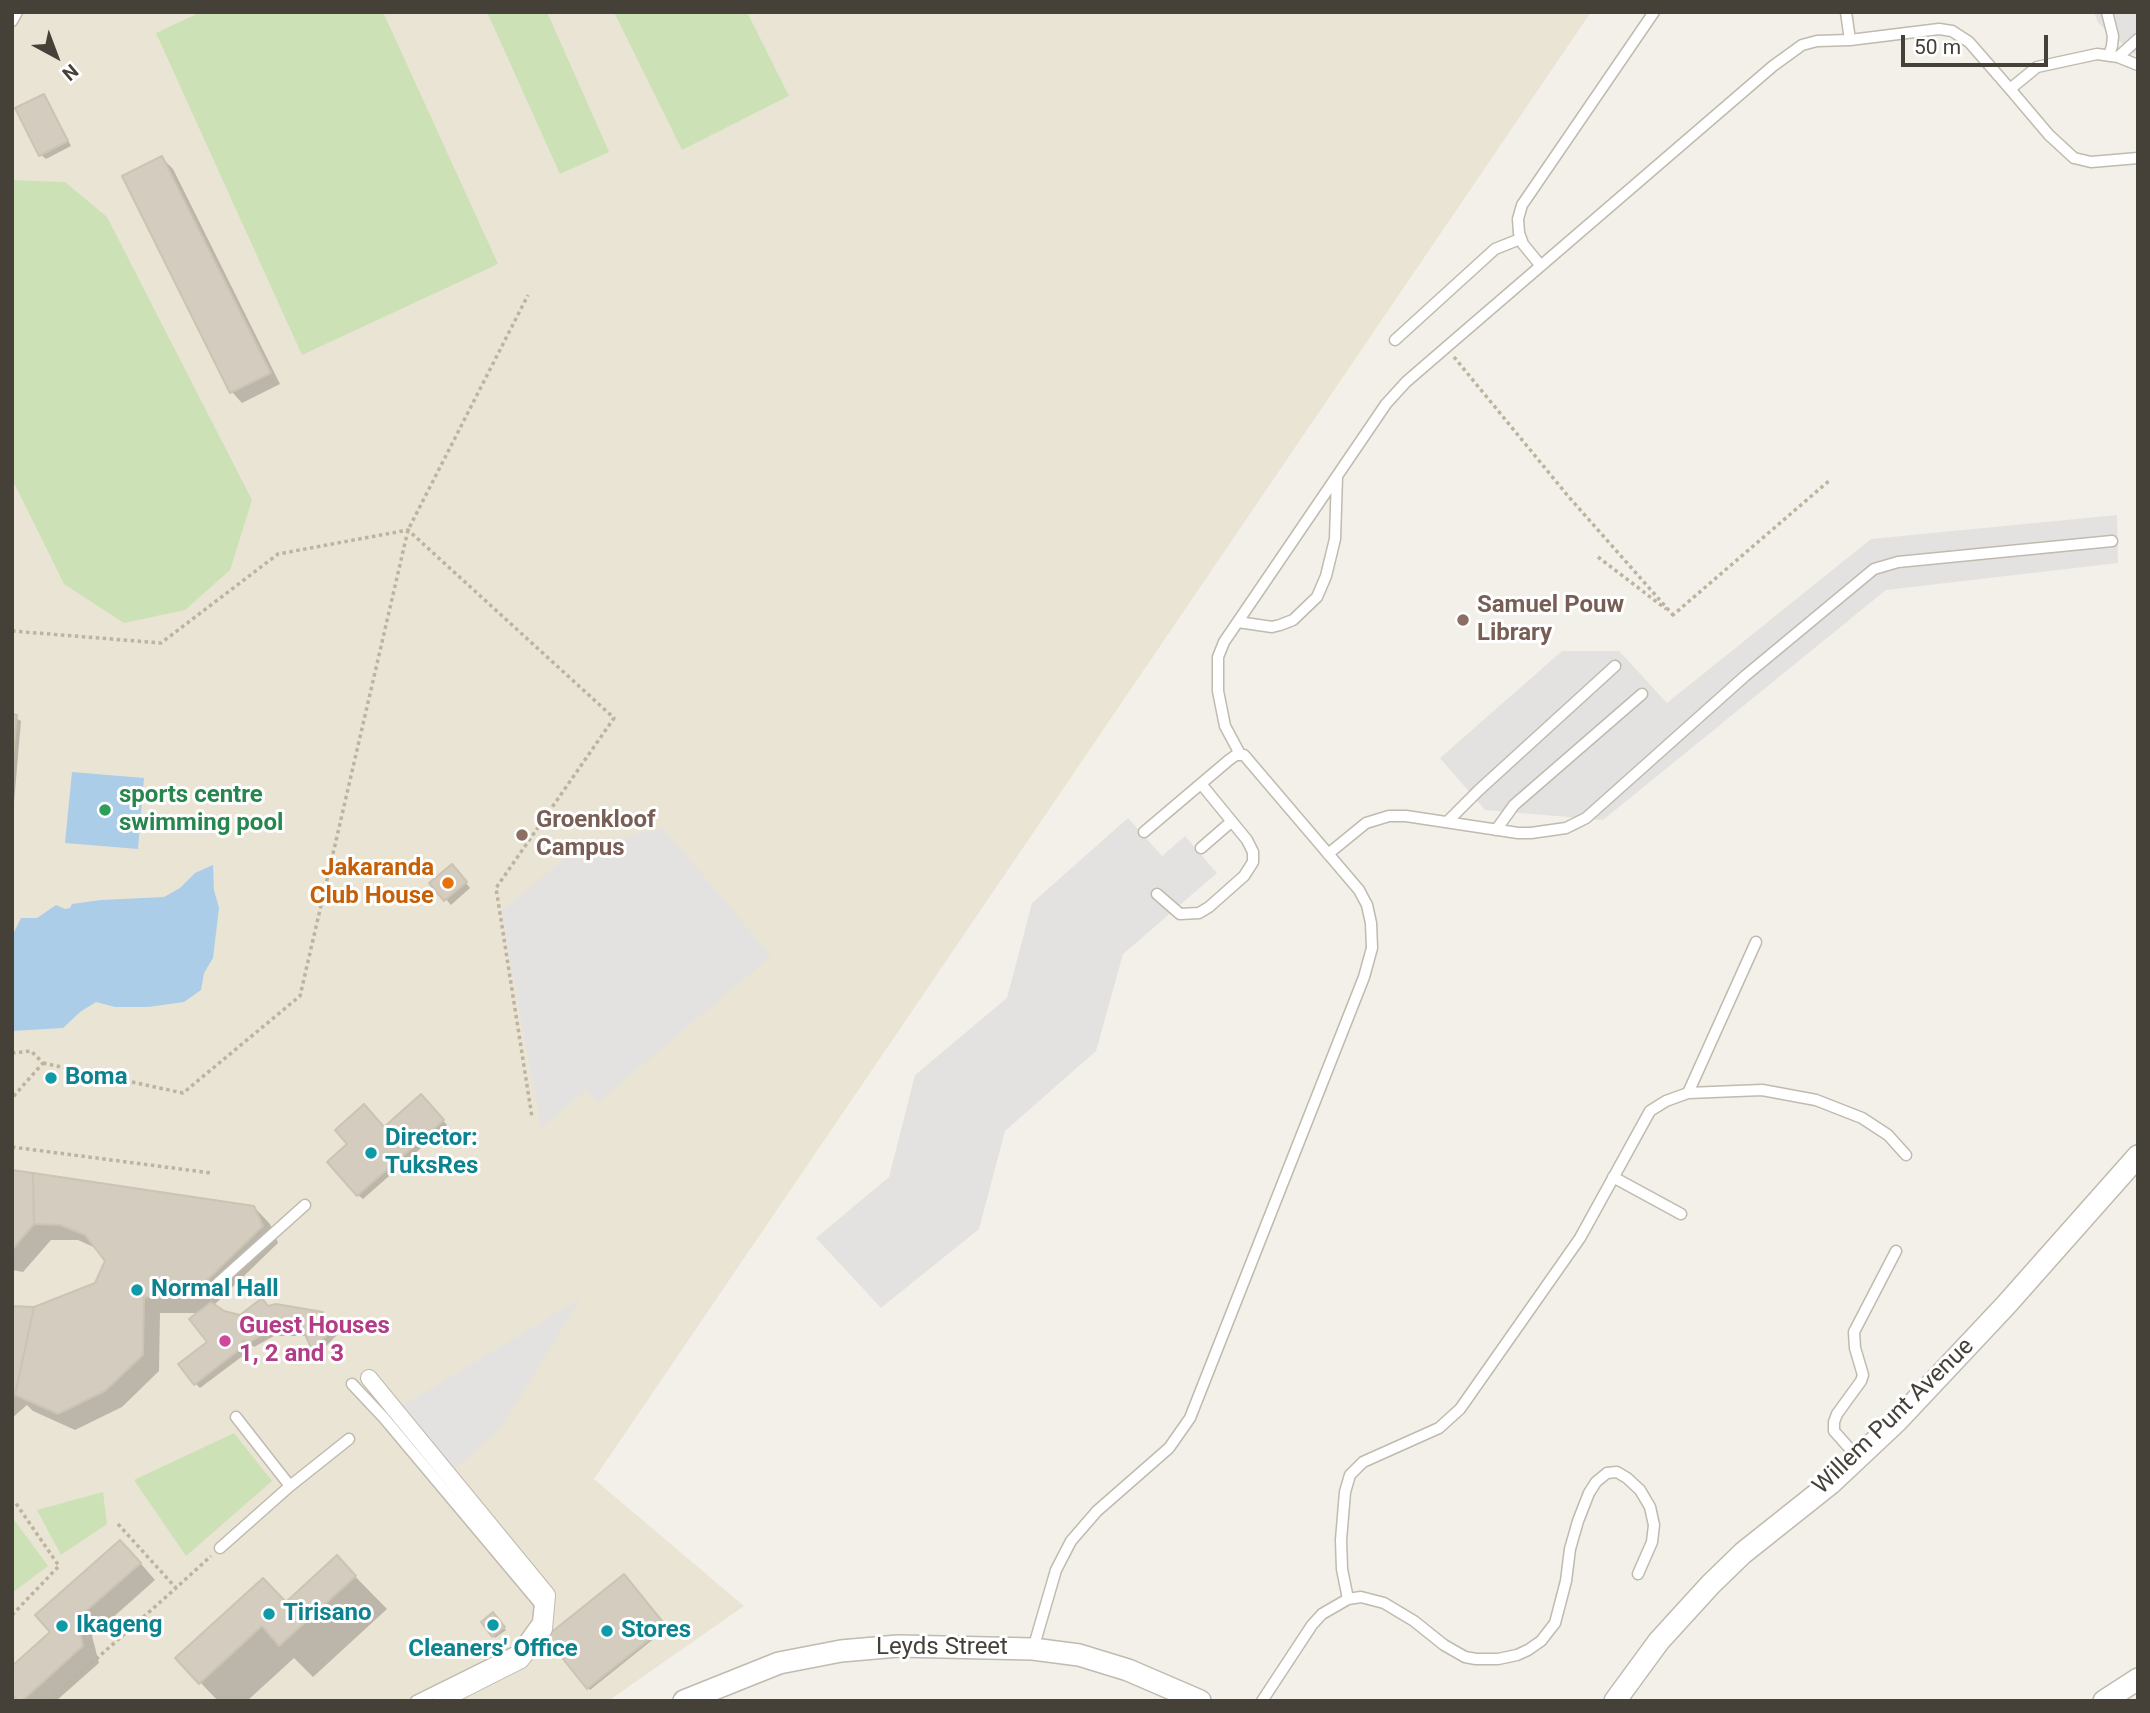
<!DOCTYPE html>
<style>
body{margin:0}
#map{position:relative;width:2150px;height:1713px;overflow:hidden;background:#f2f0e8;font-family:Roboto,sans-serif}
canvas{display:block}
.frame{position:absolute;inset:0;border:14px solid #454038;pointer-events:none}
.north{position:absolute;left:21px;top:21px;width:70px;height:70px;-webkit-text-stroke:5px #fff;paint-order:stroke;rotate:139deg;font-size:19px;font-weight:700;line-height:28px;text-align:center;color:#454038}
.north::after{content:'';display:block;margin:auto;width:24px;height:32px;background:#454038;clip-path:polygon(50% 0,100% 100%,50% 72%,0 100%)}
.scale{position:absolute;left:1901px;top:35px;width:147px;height:32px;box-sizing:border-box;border:4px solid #454038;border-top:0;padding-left:9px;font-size:21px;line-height:24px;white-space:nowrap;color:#454038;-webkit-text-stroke:5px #fff;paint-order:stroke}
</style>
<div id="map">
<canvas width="2150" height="1713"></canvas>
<div class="frame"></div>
<div class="north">N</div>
<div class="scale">50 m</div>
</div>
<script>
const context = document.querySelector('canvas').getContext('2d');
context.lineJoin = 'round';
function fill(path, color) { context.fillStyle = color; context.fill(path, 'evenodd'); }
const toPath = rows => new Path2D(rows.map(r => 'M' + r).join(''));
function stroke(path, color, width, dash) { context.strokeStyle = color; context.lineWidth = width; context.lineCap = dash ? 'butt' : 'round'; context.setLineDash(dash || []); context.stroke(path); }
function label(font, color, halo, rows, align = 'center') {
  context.font = font + ' Roboto,sans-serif'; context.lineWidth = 6; context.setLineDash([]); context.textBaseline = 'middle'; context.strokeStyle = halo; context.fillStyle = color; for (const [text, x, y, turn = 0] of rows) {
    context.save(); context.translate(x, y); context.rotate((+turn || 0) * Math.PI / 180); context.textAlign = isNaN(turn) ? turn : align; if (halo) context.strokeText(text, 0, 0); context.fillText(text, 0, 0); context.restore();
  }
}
const education = toPath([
 [12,12,1591,12,594,1479,744,1606,608,1701,12,1701]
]);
const green = toPath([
 [201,12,383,12,498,264,302,355,156,33],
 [487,12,547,12,609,152,560,174],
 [614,12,747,12,789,96,682,150],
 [12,180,65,182,107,217,252,500,230,570,185,610,124,623,64,584,12,479],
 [234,1433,272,1481,186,1556,134,1480],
 [103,1492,107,1524,61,1555,37,1510],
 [12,1517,48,1566,12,1593]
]);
const parking = toPath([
 [2094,12,2138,12,2138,57,2098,23],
 [2117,515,2118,563,1886,590,1603,820,1485,810,1440,758,1562,651,1619,651,1667,703,1871,539],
 [1128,818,1162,856,1185,836,1217,873,1123,954,1096,1051,1005,1131,979,1229,881,1308,816,1238,889,1177,915,1075,1007,998,1032,903],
 [663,828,771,956,597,1103,586,1090,541,1128,501,911,575,850],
 [581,1298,501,1428,451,1472,402,1406]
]);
const water = toPath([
 [72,772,144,778,138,849,65,843],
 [213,865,214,890,219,908,213,958,204,973,201,990,184,1002,148,1007,115,1007,96,1002,80,1012,63,1028,12,1031,12,936,21,918,37,918,56,905,65,909,70,908,72,904,101,900,164,897,180,888,195,873]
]);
const shadow = toPath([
 [43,96,48,101,71,146,46,159,41,155],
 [162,158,173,169,280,384,242,403,232,392,124,177],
 [12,716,21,721,12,826],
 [457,871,470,888,451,905,432,883],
 [421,1096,447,1125,363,1199,358,1195,384,1129],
 [12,1172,254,1207,270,1224,278,1243,213,1306,223,1312,240,1317,269,1307,322,1314,327,1319,325,1326,337,1335,318,1354,313,1349,308,1336,274,1336,254,1347,249,1343,244,1355,200,1388,196,1384,210,1343,200,1313,160,1313,159,1371,122,1407,75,1430,33,1411,27,1405,12,1418,12,1308,36,1309,96,1285,107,1261,98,1249,78,1240,51,1240,23,1272,12,1270],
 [136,1558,155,1580,92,1636,99,1663,56,1701,20,1701,12,1668],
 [337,1558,387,1609,313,1677,294,1658,247,1701,218,1701,200,1682],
 [624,1577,666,1629,590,1690,552,1643],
 [493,1615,506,1630,495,1638,483,1622]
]);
const building = toPath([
 [44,94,68,141,39,156,15,108,44,94],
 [162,156,271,373,230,393,122,176,162,156],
 [12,714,17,715,12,769,12,714],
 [452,864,467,882,444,901,429,883,452,864],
 [421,1094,444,1120,357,1196,327,1162,347,1144,335,1130,364,1104,384,1127,421,1094],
 [12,1170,33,1173,34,1224,12,1250,12,1170],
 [33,1173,254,1206,263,1226,189,1298,144,1297,143,1355,105,1391,58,1414,15,1395,34,1307,95,1283,105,1261,85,1235,60,1225,34,1224,33,1173],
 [262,1298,268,1306,276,1304,323,1312,321,1322,333,1329,312,1350,304,1332,269,1331,248,1343,244,1340,239,1350,194,1385,178,1364,207,1342,189,1319,211,1302,224,1311,240,1315,262,1298],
 [12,1306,34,1307,15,1395,12,1398,12,1306],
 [120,1540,141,1563,77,1619,83,1646,22,1701,18,1701,12,1694,12,1666,50,1632,35,1615,120,1540],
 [337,1555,356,1576,279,1646,262,1626,199,1684,175,1658,263,1578,286,1602,337,1555],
 [624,1574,666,1626,587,1689,551,1644,548,1635,624,1574],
 [493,1612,505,1627,492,1637,481,1622,493,1612]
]);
const path = toPath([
 [1454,357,1568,496,1673,615],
 [1598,557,1666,609],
 [1672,614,1673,615,1830,480],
 [12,631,161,643,278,554,408,530,614,718,496,888,532,1117],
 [12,1053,31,1051,43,1063,12,1098],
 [43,1063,183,1093,300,996,408,530,528,295],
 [12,1147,211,1173],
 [118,1524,176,1588,211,1556],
 [12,1615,59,1566,15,1502],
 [49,1701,176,1588]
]);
const service = toPath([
 [1846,12,1850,40],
 [2107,12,2113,36,2112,46,2109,55],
 [12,21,17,12],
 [2118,57,2138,39],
 [2138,65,2118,57,2097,54,2037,67,2010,89,2049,135,2074,158,2091,162,2138,158],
 [1541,266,1523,244,1519,233,1518,219,1522,205,1654,12],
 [1395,340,1495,249,1520,239],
 [1238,622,1272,627,1280,625,1293,620,1317,597,1326,576,1335,539,1337,476],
 [1240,754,1225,726,1218,691,1218,657,1224,642,1386,404,1406,382,1450,344,1773,66,1802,45,1817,41,1850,40,1939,29,1952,31,1969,42,2010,89],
 [1447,822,1479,790,1615,666],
 [1496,830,1514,805,1642,694],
 [1201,848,1231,822],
 [1328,854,1366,823,1389,816,1406,816,1518,833,1531,833,1566,828,1586,818,1595,810,1745,676,1874,569,1898,562,2112,541],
 [1157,894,1180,914,1199,913,1209,907,1244,876,1253,862,1253,852,1247,840,1202,785],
 [1688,1093,1756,942],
 [1613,1177,1681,1214],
 [218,1283,305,1205],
 [352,1384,384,1418,540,1604,538,1622,517,1651,416,1701],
 [236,1417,290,1486],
 [1859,1459,1834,1431,1834,1422,1837,1414,1861,1381,1863,1375,1855,1348,1854,1332,1896,1251],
 [220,1548,290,1486,349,1439],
 [1348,1599,1342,1569,1341,1540,1345,1492,1350,1475,1363,1462,1439,1428,1460,1409,1580,1238,1650,1111,1666,1101,1688,1093,1762,1090,1816,1100,1862,1118,1888,1135,1906,1155],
 [1033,1649,1056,1570,1071,1541,1097,1511,1169,1448,1190,1418,1364,977,1372,948,1371,923,1367,905,1359,890,1244,755,1236,755,1229,760,1144,832],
 [1262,1701,1312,1625,1322,1614,1348,1599,1361,1597,1384,1603,1414,1621,1444,1645,1465,1657,1476,1659,1498,1659,1517,1655,1528,1650,1541,1641,1555,1623,1566,1581,1570,1549,1578,1521,1589,1493,1596,1482,1607,1473,1617,1472,1627,1478,1640,1490,1650,1507,1654,1525,1652,1542,1638,1574]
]);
const pedestrian = toPath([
 [369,1378,547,1595,544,1629,521,1660,440,1701]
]);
const minor = toPath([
 [684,1701,779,1663,841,1651,898,1646,1033,1649,1079,1655,1128,1670,1200,1701],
 [1615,1701,1659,1641,1711,1584,1743,1553,1831,1483,1897,1421,2006,1305,2138,1156],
 [2104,1701,2138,1679]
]);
const markers = [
 [1463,620,7,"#8d6e63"],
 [105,810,7,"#2e9e5b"],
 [522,835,7,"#8d6e63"],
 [448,883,7,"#e8710a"],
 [51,1078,7,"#0f9aa8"],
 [371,1153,7,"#0f9aa8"],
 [137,1290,7,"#0f9aa8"],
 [225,1341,7,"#d1479c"],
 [269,1614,7,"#0f9aa8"],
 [493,1625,7,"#0f9aa8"],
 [62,1626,7,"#0f9aa8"],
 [607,1631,7,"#0f9aa8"]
];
const educationNames = [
 ["Samuel Pouw",1477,606],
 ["Library",1477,634],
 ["Groenkloof",536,821],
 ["Campus",536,849]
];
const leisureNames = [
 ["sports centre",119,796],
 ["swimming pool",119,824]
];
const foodNames = [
 ["Jakaranda",434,869],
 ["Club House",434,897]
];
const cultureNames = [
 ["Boma",65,1078],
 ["Director:",385,1139],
 ["TuksRes",385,1167],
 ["Normal Hall",151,1290],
 ["Tirisano",283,1614],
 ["Ikageng",76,1626],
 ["Stores",621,1631],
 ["Cleaners' Office",493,1650,"center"]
];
const hotelNames = [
 ["Guest Houses",239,1327],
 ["1, 2 and 3",239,1355]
];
const streetNames = [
 ["Willem Punt Avenue",1894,1417,-44],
 ["Leyds Street",942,1648]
];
fill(education, '#eae4d4');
fill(green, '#cce2b6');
fill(parking, '#e4e2e0');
fill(water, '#accde8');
fill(shadow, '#0003');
fill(building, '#d3ccbf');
stroke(building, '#ccc4b3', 2);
stroke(service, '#c0baaf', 13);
stroke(pedestrian, '#c0baaf', 18);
stroke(minor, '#c0baaf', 24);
stroke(path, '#bdb39f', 3.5, [3.5, 3.5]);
stroke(service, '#fff', 10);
stroke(pedestrian, '#fff', 16);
stroke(minor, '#fff', 21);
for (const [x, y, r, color] of markers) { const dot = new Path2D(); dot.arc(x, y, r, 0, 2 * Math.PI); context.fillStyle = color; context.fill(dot); stroke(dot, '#fff', 2.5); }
label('bold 24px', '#785e54', '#fff', educationNames, 'left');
label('bold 24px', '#27864d', '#fff', leisureNames, 'left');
label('bold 24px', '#c56008', '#fff', foodNames, 'right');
label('bold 24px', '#0d838f', '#fff', cultureNames, 'left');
label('bold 24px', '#b23c85', '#fff', hotelNames, 'left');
label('24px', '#454038', '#fff', streetNames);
</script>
